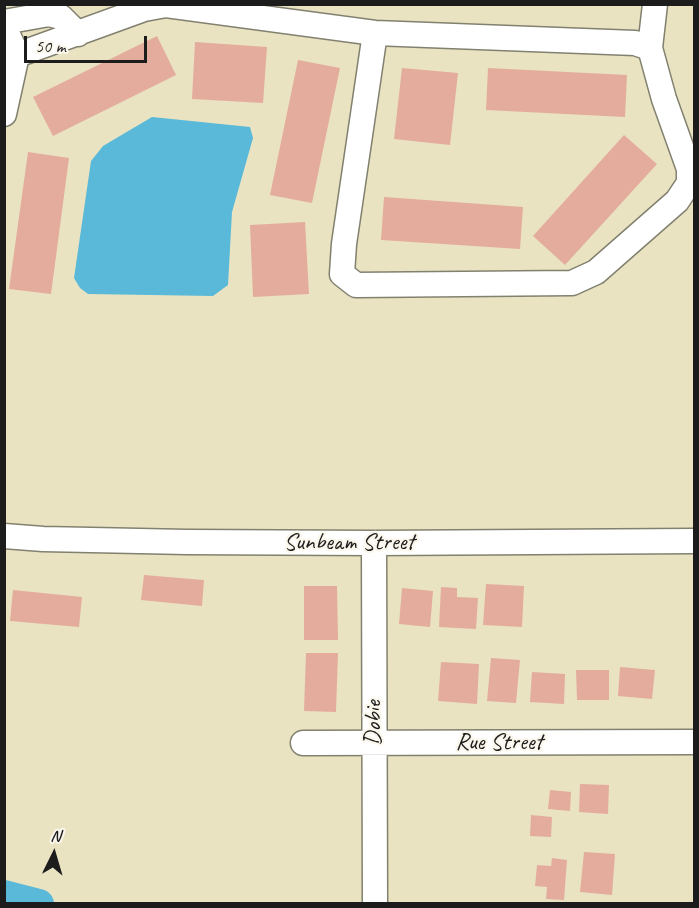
<!DOCTYPE html>
<style>
body{margin:0}
#map{position:relative;width:699px;height:908px;overflow:hidden;background:#e9e3c2;font-family:Caveat,sans-serif}
canvas{display:block}
.frame{position:absolute;inset:0;border:6px solid #1c1c1c;pointer-events:none}
.north{position:absolute;left:24px;top:824px;width:60px;height:60px;-webkit-text-stroke:4px #fbf7ec;paint-order:stroke;rotate:5deg;font-size:16px;font-weight:700;line-height:24px;text-align:center;color:#1c1c1c}
.north::after{content:'';display:block;margin:auto;width:21px;height:27px;background:#1c1c1c;clip-path:polygon(50% 0,100% 100%,50% 72%,0 100%)}
.scale{position:absolute;left:24px;top:36px;width:123px;height:27px;box-sizing:border-box;border:3px solid #1c1c1c;border-top:0;padding-left:8px;font-size:18px;line-height:21px;white-space:nowrap;color:#1c1c1c;-webkit-text-stroke:4px #fbf7ec;paint-order:stroke}
</style>
<div id="map">
<canvas width="699" height="908"></canvas>
<div class="frame"></div>
<div class="north">N</div>
<div class="scale">50 m</div>
</div>
<script>
const context = document.querySelector('canvas').getContext('2d');
context.lineJoin = 'round';
function fill(path, color) { context.fillStyle = color; context.fill(path, 'evenodd'); }
const toPath = rows => new Path2D(rows.map(r => 'M' + r).join(''));
function stroke(path, color, width, dash) { context.strokeStyle = color; context.lineWidth = width; context.lineCap = dash ? 'butt' : 'round'; context.setLineDash(dash || []); context.stroke(path); }
function label(font, color, halo, rows, align = 'center') {
  context.font = font + ' Caveat,sans-serif'; context.lineWidth = 4.5; context.setLineDash([]); context.textBaseline = 'middle'; context.strokeStyle = halo; context.fillStyle = color; for (const [text, x, y, turn = 0] of rows) {
    context.save(); context.translate(x, y); context.rotate((+turn || 0) * Math.PI / 180); context.textAlign = isNaN(turn) ? turn : align; if (halo) context.strokeText(text, 0, 0); context.fillText(text, 0, 0); context.restore();
  }
}
const water = toPath([
 [152,117,250,127,253,138,232,212,228,285,213,296,88,294,80,288,74,278,91,161,103,146]
]);
const river = toPath([
 [4,895,39,904]
]);
const building = toPath([
 [157,36,176,75,53,136,33,97],
 [195,42,267,47,263,103,192,99],
 [298,60,340,68,312,203,270,195],
 [402,68,458,73,450,145,394,139],
 [488,68,627,75,625,117,486,110],
 [624,135,657,164,565,265,533,236],
 [28,152,69,158,51,294,9,289],
 [384,197,523,207,520,249,381,240],
 [305,222,309,294,253,297,250,225],
 [144,575,204,580,202,606,141,600],
 [486,584,524,586,522,627,483,625],
 [304,586,337,586,338,640,304,640],
 [441,587,457,588,457,597,478,598,476,629,439,627],
 [402,588,433,591,430,627,399,624],
 [13,590,82,597,79,627,10,621],
 [306,653,338,653,336,712,304,711],
 [491,658,520,660,516,703,487,701],
 [441,662,479,664,477,704,438,701],
 [620,667,655,670,652,699,618,696],
 [576,670,609,670,609,700,577,700],
 [532,672,565,674,564,704,530,702],
 [580,784,609,785,608,814,579,812],
 [550,790,571,792,570,811,548,809],
 [531,815,552,817,551,837,530,836],
 [584,852,615,854,612,895,580,892],
 [552,858,567,860,564,900,546,899,547,887,535,886,537,865,551,866]
]);
const minor = toPath([
 [4,22,49,14,61,17,78,34],
 [4,26,17,55,4,114],
 [375,33,344,244,342,274,356,285,572,283,596,272,677,201,689,183,689,169,664,99,650,48,655,4],
 [17,55,144,9,166,5,375,33,635,43,650,48],
 [4,536,43,539,187,542,374,543,694,541],
 [374,543,375,904],
 [303,743,694,742]
]);
const streetNames = [
 ["Sunbeam Street",349,543],
 ["Dobie",374,723,-90],
 ["Rue Street",499,743]
];
fill(water, '#5ab9d8');
stroke(river, '#5ab9d8', 30);
fill(building, '#e4ac9d');
stroke(minor, '#82806f', 27);
stroke(minor, '#fff', 24);
label('24px', '#1c1c1c', '#fbf7ec', streetNames);
</script>
